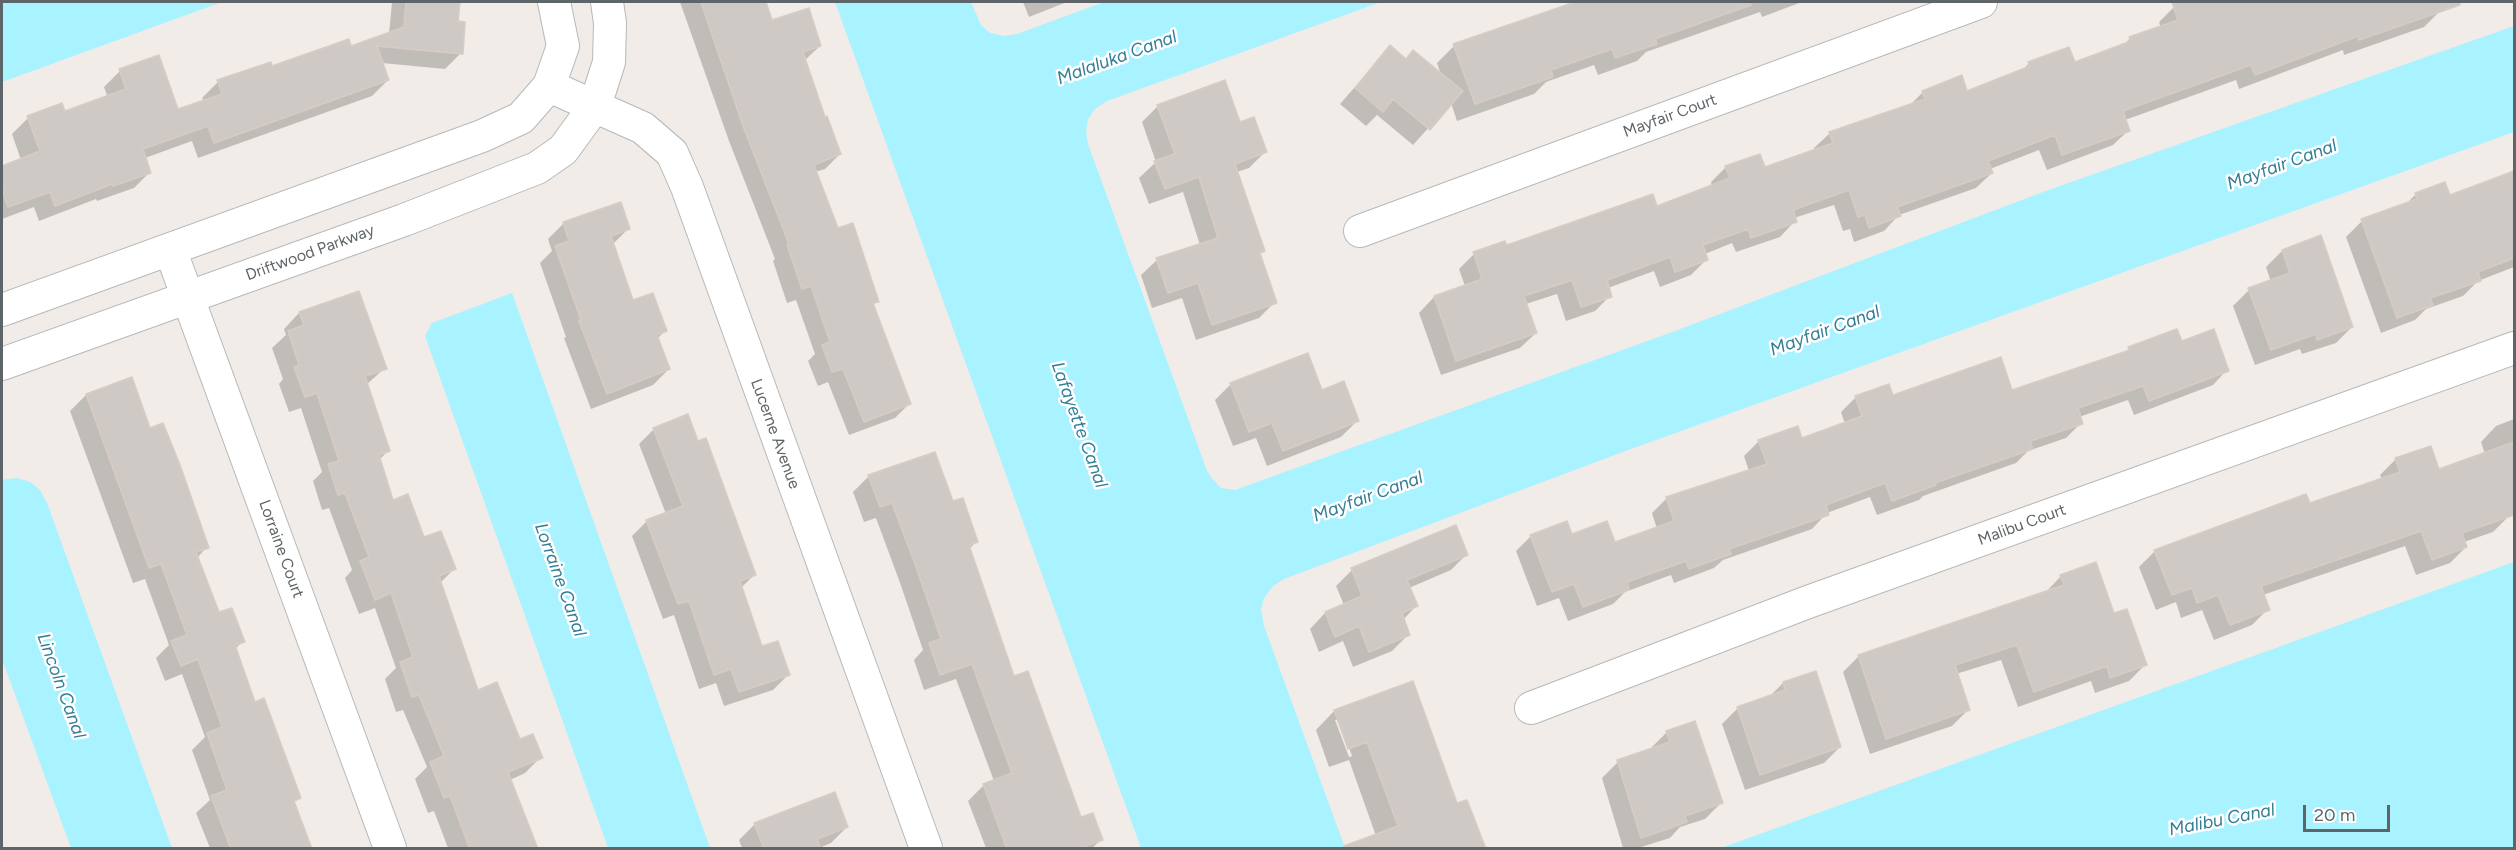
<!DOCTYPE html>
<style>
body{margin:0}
#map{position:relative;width:2516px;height:850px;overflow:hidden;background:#f1ece7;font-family:Figtree,sans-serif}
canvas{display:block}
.frame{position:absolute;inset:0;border:3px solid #5e6568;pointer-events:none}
.scale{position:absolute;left:2303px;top:805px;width:87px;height:27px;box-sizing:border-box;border:3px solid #5e6568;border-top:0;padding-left:8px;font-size:18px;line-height:21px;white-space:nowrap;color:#5e6568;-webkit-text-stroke:4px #fff;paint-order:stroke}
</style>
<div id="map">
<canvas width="2516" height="850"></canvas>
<div class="frame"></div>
<div class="scale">20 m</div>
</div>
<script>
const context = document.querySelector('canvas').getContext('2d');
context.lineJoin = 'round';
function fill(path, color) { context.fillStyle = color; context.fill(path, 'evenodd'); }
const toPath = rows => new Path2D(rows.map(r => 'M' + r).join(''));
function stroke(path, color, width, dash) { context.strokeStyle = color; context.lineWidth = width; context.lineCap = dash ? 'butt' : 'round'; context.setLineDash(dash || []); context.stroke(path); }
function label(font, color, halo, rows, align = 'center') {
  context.font = font + ' Figtree,sans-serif'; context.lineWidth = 5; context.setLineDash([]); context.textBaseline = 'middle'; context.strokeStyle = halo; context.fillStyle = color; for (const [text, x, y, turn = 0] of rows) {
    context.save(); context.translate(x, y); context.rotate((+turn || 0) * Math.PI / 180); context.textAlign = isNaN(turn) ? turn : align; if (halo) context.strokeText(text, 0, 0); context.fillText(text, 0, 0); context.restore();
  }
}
const water = toPath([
 [2,2,222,2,2,82],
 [835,2,971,2,981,25,990,33,1004,36,1017,34,1104,2,1381,2,1107,101,1095,109,1088,119,1086,132,1088,144,1206,468,1210,476,1221,488,1235,490,1675,331,2043,192,2514,26,2514,132,1631,449,1284,579,1272,587,1264,598,1261,609,1264,626,1345,848,1141,848],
 [512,293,710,848,608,848,425,336,432,323],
 [17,478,30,482,40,490,47,503,172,848,71,848,2,659,2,480],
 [2514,562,2514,848,1721,848]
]);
const shadow = toPath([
 [392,2,458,2,457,22,461,53,445,69,382,63,388,80,372,96,198,158,192,141,145,158,150,172,134,188,97,201,96,199,39,221,34,207,2,219,2,167,21,160,12,134,28,118,62,105,65,113,108,98,104,87,120,71,177,111,204,101,202,98,218,82,350,48,389,34],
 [680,2,764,2,771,22,820,46,804,61,824,119,840,154,825,169,815,172,837,230,877,301,872,306,909,404,895,418,849,435,828,382,818,386,808,361,815,354,796,300,787,303,773,261,775,259,729,141],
 [1023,2,1067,2,1029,17],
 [1575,2,1607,2,1608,4,1615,2,1802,2,1762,17,1760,12,1646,52,1637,61,1598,75,1594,65,1546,82,1534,94,1457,121,1451,103,1413,145,1377,115,1366,126,1340,104,1390,47,1406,60,1441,75,1437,63,1454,46],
 [2189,2,2435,2,2439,12,2424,27,2344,55,2343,50,2239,89,2236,80,2125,120,2129,130,2113,145,2047,170,2039,150,1990,169,1992,173,1976,188,1899,215,1884,231,1854,242,1850,229,1843,231,1834,205,1794,218,1795,221,1780,237,1736,252,1732,243,1705,254,1707,259,1691,275,1660,287,1654,271,1608,288,1610,296,1595,311,1566,321,1557,294,1526,304,1536,333,1520,348,1441,375,1419,313,1434,297,1465,286,1459,269,1474,254,1656,208,1712,186,1711,182,1726,167,1764,169,1815,151,1814,148,1830,133,1909,106,1923,92,1967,92,2021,72,2029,63,2074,64,2123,46,2130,38,2161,28,2159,22,2174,7],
 [1158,106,1239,124,1265,152,1249,168,1237,172,1263,250,1259,255,1275,302,1259,318,1196,340,1182,298,1152,308,1141,275,1157,260,1200,245,1183,192,1149,204,1139,178,1156,162,1142,122],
 [2514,173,2514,267,2478,281,2463,296,2426,309,2415,320,2381,333,2346,237,2362,221,2405,205,2416,194,2449,197],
 [564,223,628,229,612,245,632,302,665,331,657,339,669,369,653,385,591,409,564,338,566,337,540,263,552,251,548,239],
 [2282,251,2352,327,2336,343,2302,354,2300,349,2255,365,2233,306,2249,290,2271,282,2266,267],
 [299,313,385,368,366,385,388,451,379,460,392,502,423,539,454,569,440,583,477,692,519,741,541,757,525,773,510,780,536,848,448,848,434,811,428,813,415,779,427,767,403,710,396,712,385,679,396,668,375,608,359,614,345,578,352,570,329,508,322,510,313,481,322,472,301,408,289,412,279,384,283,379,272,348,286,335,284,329],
 [2181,343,2227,370,2213,385,2134,415,2128,400,2079,417,2081,423,2066,438,2028,451,2016,463,1923,496,1919,500,1877,515,1870,497,1827,513,1812,529,1723,560,1714,568,1674,583,1671,575,1625,592,1613,604,1568,621,1559,598,1537,606,1516,551,1531,536,1571,536,1614,544,1657,529,1652,513,1667,498,1749,471,1744,456,1759,441,1802,440,1845,424,1841,412,1856,397,2011,392,2124,354,2129,348],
 [132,379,149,430,207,547,197,558,218,614,243,641,235,649,254,704,299,798,293,803,308,848,210,848,196,813,210,800,192,750,205,737,182,674,165,681,156,658,169,645,145,579,133,583,70,411,86,395],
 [1231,384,1321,391,1357,421,1341,437,1267,466,1256,438,1233,446,1215,400],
 [2514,419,2514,508,2507,510,2509,516,2493,532,2464,542,2466,547,2450,563,2416,575,2405,546,2263,595,2268,609,2252,625,2214,640,2202,610,2181,618,2176,602,2156,610,2139,567,2155,551,2309,505,2382,480,2380,475,2396,459,2438,471,2485,454,2481,442,2496,426],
 [654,429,755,574,741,588,761,648,788,675,773,690,724,706,716,683,699,689,674,615,663,619,632,536,647,521,666,514,639,444],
 [869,476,952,503,976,542,969,549,1013,678,1080,819,1101,840,1092,848,986,848,968,801,984,785,994,781,956,679,924,690,914,660,923,650,899,580,876,518,864,522,853,492],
 [1466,555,1451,570,1409,588,1416,606,1403,620,1408,635,1392,651,1353,667,1343,641,1319,652,1310,629,1325,613,1344,605,1336,586,1352,570],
 [2061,576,2113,614,2145,665,2129,681,2095,693,2091,681,2018,707,2001,660,1956,674,1968,710,1952,726,1870,754,1843,672,1859,656,2045,593],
 [1412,683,1457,805,1376,836,1349,760,1329,767,1316,730,1334,711],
 [1335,720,1339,720,1352,756,1349,757],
 [1783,683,1840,747,1824,763,1745,790,1722,724,1738,708,1769,697],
 [1667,732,1721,803,1705,819,1680,827,1670,838,1638,848,1623,848,1602,778,1618,762,1651,750,1651,748],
 [755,824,847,827,831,843,819,848,742,848,739,840]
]);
const building = toPath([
 [406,2,460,2,458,21,465,22,463,54,377,46,389,80,214,143,208,126,143,149,151,173,113,186,112,184,55,206,50,192,8,207,2,189,2,166,40,151,27,116,62,103,65,111,126,89,119,69,159,55,178,109,222,94,217,80,271,62,272,66,349,39,351,46,404,27,406,2],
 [701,2,766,2,772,20,809,8,821,46,803,52,825,117,827,116,841,154,814,165,838,228,853,223,879,302,873,303,911,404,864,422,843,369,832,372,822,345,830,342,811,286,802,289,787,245,789,244,743,126,701,2],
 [1575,2,1750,2,1751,5,1655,39,1657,44,1615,58,1612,49,1551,70,1553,77,1475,104,1453,44,1575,2],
 [2172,2,2460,2,2460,5,2359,40,2358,36,2255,75,2251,65,2123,111,2130,131,2062,155,2055,135,1988,161,1993,173,1897,207,1901,216,1869,228,1865,215,1858,217,1849,190,1793,210,1797,222,1751,238,1748,229,1703,245,1708,260,1675,272,1670,257,1607,280,1612,297,1581,307,1572,280,1524,296,1537,333,1456,361,1434,296,1482,279,1473,252,1505,241,1507,245,1653,194,1657,206,1730,178,1725,166,1760,154,1765,167,1833,143,1829,132,1925,99,1922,91,1962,75,1967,91,2030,66,2028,62,2069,47,2075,62,2131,41,2129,37,2178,20,2172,2],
 [1390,45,1406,59,1413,50,1463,91,1430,130,1393,99,1383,112,1355,88,1390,45],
 [1225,80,1240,122,1254,117,1267,152,1235,164,1265,251,1260,253,1277,303,1212,325,1198,283,1168,293,1156,258,1218,238,1199,177,1165,189,1154,161,1175,154,1157,105,1225,80],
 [2514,171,2514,258,2478,272,2481,281,2430,298,2433,305,2397,318,2361,219,2417,199,2415,193,2445,182,2450,195,2514,171],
 [621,202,630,229,611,236,633,300,653,293,667,331,657,335,670,369,607,394,579,321,581,320,555,246,569,241,563,222,621,202],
 [2321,235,2353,327,2317,340,2316,334,2271,350,2248,288,2290,273,2282,250,2321,235],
 [359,291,387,369,365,376,390,451,379,455,393,500,408,494,424,537,441,531,456,569,439,576,478,690,497,682,520,739,533,734,543,758,508,772,538,849,470,849,450,796,444,798,430,762,444,756,419,695,412,697,400,662,413,657,391,593,375,600,360,561,369,557,345,493,338,495,328,464,339,461,317,393,305,397,294,367,299,365,288,331,304,325,299,312,359,291],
 [2177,329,2182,341,2214,329,2229,371,2149,401,2143,386,2078,408,2083,424,2030,441,2033,449,1935,483,1936,485,1892,501,1885,483,1826,505,1829,515,1729,549,1731,554,1689,569,1686,561,1627,582,1629,590,1583,607,1574,584,1552,592,1530,535,1567,521,1572,534,1607,521,1615,542,1674,521,1666,497,1767,464,1758,440,1798,426,1802,438,1862,416,1855,396,1889,384,1893,395,2001,357,2012,390,2130,350,2128,347,2177,329],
 [1308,353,1322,390,1344,381,1359,421,1283,451,1272,423,1249,432,1230,383,1308,353],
 [132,377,150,428,163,423,180,465,209,548,196,552,219,612,232,608,245,642,235,645,255,702,264,698,301,798,294,801,312,849,231,849,211,796,227,790,207,733,222,727,198,659,181,666,171,641,187,635,161,564,149,568,86,394,132,377],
 [688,414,698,441,706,438,756,575,740,581,762,646,778,641,790,675,739,692,731,669,714,675,689,601,678,604,646,520,683,506,653,428,688,414],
 [2514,442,2514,515,2462,533,2467,547,2432,560,2421,531,2261,586,2270,610,2230,625,2218,595,2197,603,2192,588,2172,595,2154,550,2306,494,2310,503,2400,472,2395,458,2431,446,2439,469,2514,442],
 [935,452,953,501,963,498,978,542,969,545,1014,676,1028,671,1081,817,1093,813,1103,840,1077,849,1007,849,983,784,1012,773,972,664,940,675,929,643,941,639,915,564,892,503,880,507,868,475,935,452],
 [1456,525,1468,555,1407,580,1418,606,1402,613,1410,635,1369,652,1359,626,1335,637,1325,612,1362,596,1351,568,1456,525],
 [2096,562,2114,613,2127,609,2147,665,2110,678,2107,666,2034,692,2017,645,1955,665,1970,710,1886,739,1858,655,2064,585,2060,575,2096,562],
 [1816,671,1841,747,1760,775,1737,707,1785,690,1783,682,1816,671],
 [1413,681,1457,803,1467,800,1486,849,1344,849,1344,846,1398,826,1367,742,1348,749,1334,710,1413,681],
 [1695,721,1723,803,1685,816,1687,822,1641,838,1617,760,1670,742,1666,731,1695,721],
 [835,792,848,827,817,839,821,849,764,849,754,823,835,792]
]);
const minor = toPath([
 [549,86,643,128,672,153,687,187,926,848],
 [1360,231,1981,2],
 [170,249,390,848],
 [2,310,482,136,521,118,549,86,563,46,554,2],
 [2,364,404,220,537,168,563,150,595,106,609,62,610,23,607,2],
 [1531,708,1808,602,2514,348]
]);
const streetNames = [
 ["Mayfair Court",1670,116,-20],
 ["Driftwood Parkway",310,253,-20],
 ["Lucerne Avenue",775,434,70],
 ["Malibu Court",2022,525,-20],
 ["Lorraine Court",281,549,70]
];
const waterNames = [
 ["Malaluka Canal",1117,58,-20],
 ["Mayfair Canal",2282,165,-20],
 ["Mayfair Canal",1825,331,-20],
 ["Lafayette Canal",1079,425,70],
 ["Mayfair Canal",1368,497,-20],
 ["Lorraine Canal",560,580,70],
 ["Lincoln Canal",61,686,70],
 ["Malibu Canal",2222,820,-11]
];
fill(water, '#a9f2ff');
fill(shadow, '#0003');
fill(building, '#cfc9c6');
stroke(building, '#d7ccc4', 1.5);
stroke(minor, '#b4b9bc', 34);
stroke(minor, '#fff', 32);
label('16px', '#5e6568', '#fff', streetNames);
label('italic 18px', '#327e95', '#fff', waterNames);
</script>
